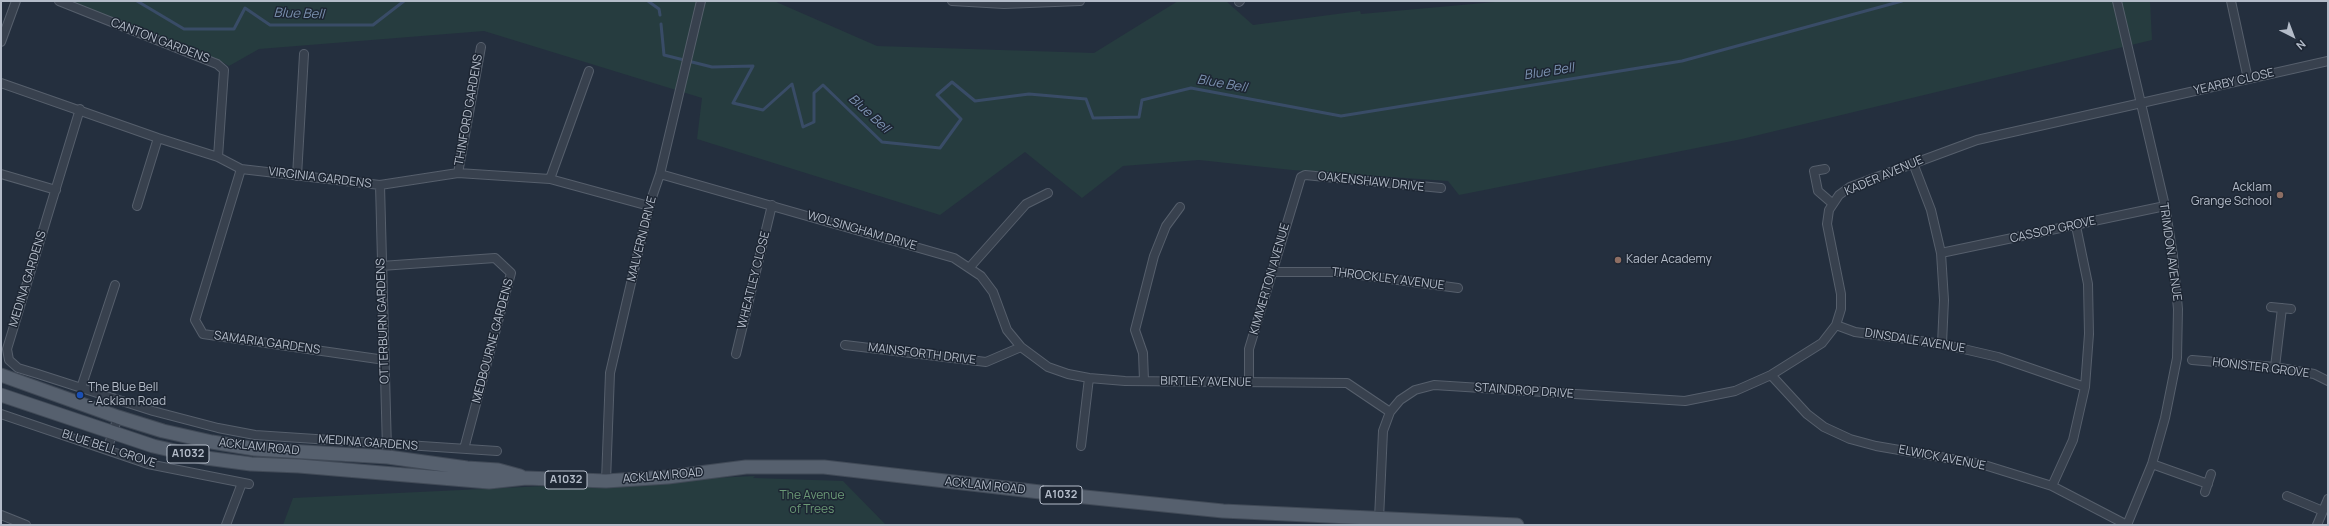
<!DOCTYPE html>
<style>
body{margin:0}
#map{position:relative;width:2329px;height:526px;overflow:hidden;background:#242f3e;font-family:Manrope,sans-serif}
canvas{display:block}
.frame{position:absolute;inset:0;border:2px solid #b4bcc9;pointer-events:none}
.north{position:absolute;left:2273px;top:16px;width:40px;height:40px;-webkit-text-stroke:3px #1d2633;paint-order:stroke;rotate:138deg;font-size:11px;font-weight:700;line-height:16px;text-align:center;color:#b4bcc9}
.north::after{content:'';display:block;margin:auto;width:14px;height:18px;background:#b4bcc9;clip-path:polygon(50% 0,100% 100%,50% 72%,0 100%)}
</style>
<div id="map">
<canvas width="2329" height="526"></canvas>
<div class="frame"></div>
<div class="north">N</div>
</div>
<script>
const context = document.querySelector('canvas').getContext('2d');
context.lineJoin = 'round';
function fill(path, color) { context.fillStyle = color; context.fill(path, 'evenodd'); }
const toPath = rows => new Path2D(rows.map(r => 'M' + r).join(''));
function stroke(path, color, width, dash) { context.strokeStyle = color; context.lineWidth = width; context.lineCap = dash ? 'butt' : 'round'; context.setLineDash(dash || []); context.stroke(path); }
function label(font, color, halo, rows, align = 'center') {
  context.font = font + ' Manrope,sans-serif'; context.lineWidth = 3; context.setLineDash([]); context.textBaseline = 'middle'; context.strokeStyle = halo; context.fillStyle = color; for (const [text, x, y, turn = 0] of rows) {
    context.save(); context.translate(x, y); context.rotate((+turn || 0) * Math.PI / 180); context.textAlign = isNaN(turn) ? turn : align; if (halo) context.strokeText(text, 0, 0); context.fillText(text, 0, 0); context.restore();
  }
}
const green = toPath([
 [60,1,774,1,877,46,1094,53,1178,1,1226,1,1253,25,1360,11,1361,14,1506,1,2150,1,2152,40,1742,139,1459,195,1448,181,1292,170,1199,160,1123,166,1082,198,1025,152,940,215,697,139,702,98,484,31,259,49,229,66,215,58,177,48],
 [755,476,753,478,843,481,886,525,283,525,293,498]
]);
const stream = toPath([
 [137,1,184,29,234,29,245,8,270,25,373,25,404,1],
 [648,1,659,9,660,15],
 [661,24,664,55,712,67,753,66,733,103,763,110,792,84,803,127,814,122,814,93,823,85,882,142,940,148,961,119,937,95,952,82,975,101,1029,94,1086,99,1093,118,1139,117,1142,100,1191,88,1341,116,1682,61,1902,1]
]);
const street = toPath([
 [59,1,217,64,224,70,218,157],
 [952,1,1004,4,1080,1],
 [2117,1,2165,206,2173,256,2178,309,2177,358,2165,418,2152,464,2127,525],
 [2231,1,2248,79],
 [1239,2,1240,1],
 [1,42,16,1],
 [1,83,158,138,218,157,241,169,380,185,458,173,550,179,649,206],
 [80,109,7,349,9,360,18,368,38,374,153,411,218,428,255,435,497,451],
 [1913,163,1931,210,1941,253,1944,300,1942,344],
 [241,169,195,320,203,334,385,360],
 [1825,169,1814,171,1818,191,1833,204],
 [458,173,481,47],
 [1,174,56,190],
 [660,174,954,258,981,276,993,292,1007,330,1021,347,1048,367,1068,374,1089,378,1125,381,1347,383,1390,412],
 [297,176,304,54],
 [550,179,589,71],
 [380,185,387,450],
 [137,206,158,138],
 [1941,253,2165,206],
 [381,266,495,258,511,273,464,449],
 [970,267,1026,204,1048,193],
 [1271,272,1338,272,1458,288],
 [2271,307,2291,309],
 [1836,325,1855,332,1942,344,1998,357,2085,387],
 [845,345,986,362,1021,347],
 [736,354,772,205],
 [2192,360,2275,367,2314,374,2328,381],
 [2275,367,2282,308],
 [1771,375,1807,414,1824,427,1850,439,1876,446,1981,464,2052,486,2127,525],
 [1144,381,1143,353,1135,330,1154,256,1166,226,1180,207],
 [1249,382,1249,349,1301,177,1305,175,1441,188],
 [81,388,115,285],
 [1,414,148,464,249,484],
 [1081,446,1089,378],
 [107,450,118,417],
 [2152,464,2208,484],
 [606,481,610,373,649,206,660,174,701,1],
 [2052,486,2073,440,2085,387,2089,334,2088,284,2076,226],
 [2205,492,2211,474],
 [2287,496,2323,511],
 [1,515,26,525],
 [1379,519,1383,431,1390,412,1400,400,1415,390,1434,385,1685,401,1735,391,1771,375,1822,343,1836,325,1841,309,1841,294,1827,224,1829,210,1839,195,1850,187,1977,140,2328,61],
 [226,525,242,483],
 [2317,525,2328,499]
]);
const primary = toPath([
 [1,375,118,417,163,431,212,442,255,449,388,457,467,468,498,470,520,476],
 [1,395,153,446,206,458,251,464,299,466,489,482,526,478,606,481,668,477,746,467,824,467,1075,496,1223,511,1517,525]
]);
const markers = [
 [2280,195,4,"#8d6e63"],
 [1618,260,4,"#8d6e63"],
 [80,395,4,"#1a4fb4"]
];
const shields = [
 [188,454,42],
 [566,480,42],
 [1061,495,42]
];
const shieldNames = [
 ["A1032",188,454],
 ["A1032",566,480],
 ["A1032",1061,495]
];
const streetNames = [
 ["CANTON GARDENS",160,41,21],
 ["YEARBY CLOSE",2234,82,-13],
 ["THINFORD GARDENS",469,110,-80],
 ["KADER AVENUE",1884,176,-23],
 ["VIRGINIA GARDENS",320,178,7],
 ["OAKENSHAW DRIVE",1371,182,6],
 ["CASSOP GROVE",2053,230,-12],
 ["WOLSINGHAM DRIVE",862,231,16],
 ["MALVERN DRIVE",642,239,-76],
 ["TRIMDON AVENUE",2170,252,82],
 ["MEDINA GARDENS",28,279,-73],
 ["KIMMERTON AVENUE",1270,279,-74],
 ["THROCKLEY AVENUE",1388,279,7],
 ["WHEATLEY CLOSE",754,280,-76],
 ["OTTERBURN GARDENS",383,321,-92],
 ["MEDBOURNE GARDENS",493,341,-75],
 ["DINSDALE AVENUE",1915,341,9],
 ["SAMARIA GARDENS",267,343,8],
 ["MAINSFORTH DRIVE",922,354,7],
 ["HONISTER GROVE",2261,368,7],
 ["BIRTLEY AVENUE",1206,382,1],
 ["STAINDROP DRIVE",1524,391,4],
 ["MEDINA GARDENS",368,443,4],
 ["ACKLAM ROAD",259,447,6],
 ["BLUE BELL GROVE",109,449,18],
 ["ELWICK AVENUE",1942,458,11],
 ["ACKLAM ROAD",663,476,-5],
 ["ACKLAM ROAD",985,486,6]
];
const poiNames = [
 ["Acklam",2272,188,"right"],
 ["Grange School",2272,202,"right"],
 ["Kader Academy",1626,260],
 ["The Blue Bell",88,388],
 ["- Acklam Road",88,402]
];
const parkNames = [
 ["The Avenue",812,496],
 ["of Trees",812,510]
];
const waterNames = [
 ["Blue Bell",299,14,2],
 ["Blue Bell",1549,72,-9],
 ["Blue Bell",1222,84,10],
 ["Blue Bell",869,114,42]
];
fill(green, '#263c3f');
stroke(stream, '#394c67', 3);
stroke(street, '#565f6c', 10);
stroke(primary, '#414a57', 15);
stroke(street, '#38414e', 8);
stroke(primary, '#56606e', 13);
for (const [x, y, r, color] of markers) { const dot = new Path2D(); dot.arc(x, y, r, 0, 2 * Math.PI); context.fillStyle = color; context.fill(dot); stroke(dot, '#1d2633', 1.5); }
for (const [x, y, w] of shields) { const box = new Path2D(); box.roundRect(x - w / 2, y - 9, w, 18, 3); context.fillStyle = '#1d2633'; context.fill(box); stroke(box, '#b4bcc9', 1); }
label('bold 11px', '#b4bcc9', null, shieldNames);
label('12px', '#b4bcc9', '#1d2633', streetNames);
label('12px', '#b4bcc9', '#1d2633', poiNames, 'left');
label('12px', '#6b9a76', '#1d2633', parkNames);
label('italic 13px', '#7c92b1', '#1d2633', waterNames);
</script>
